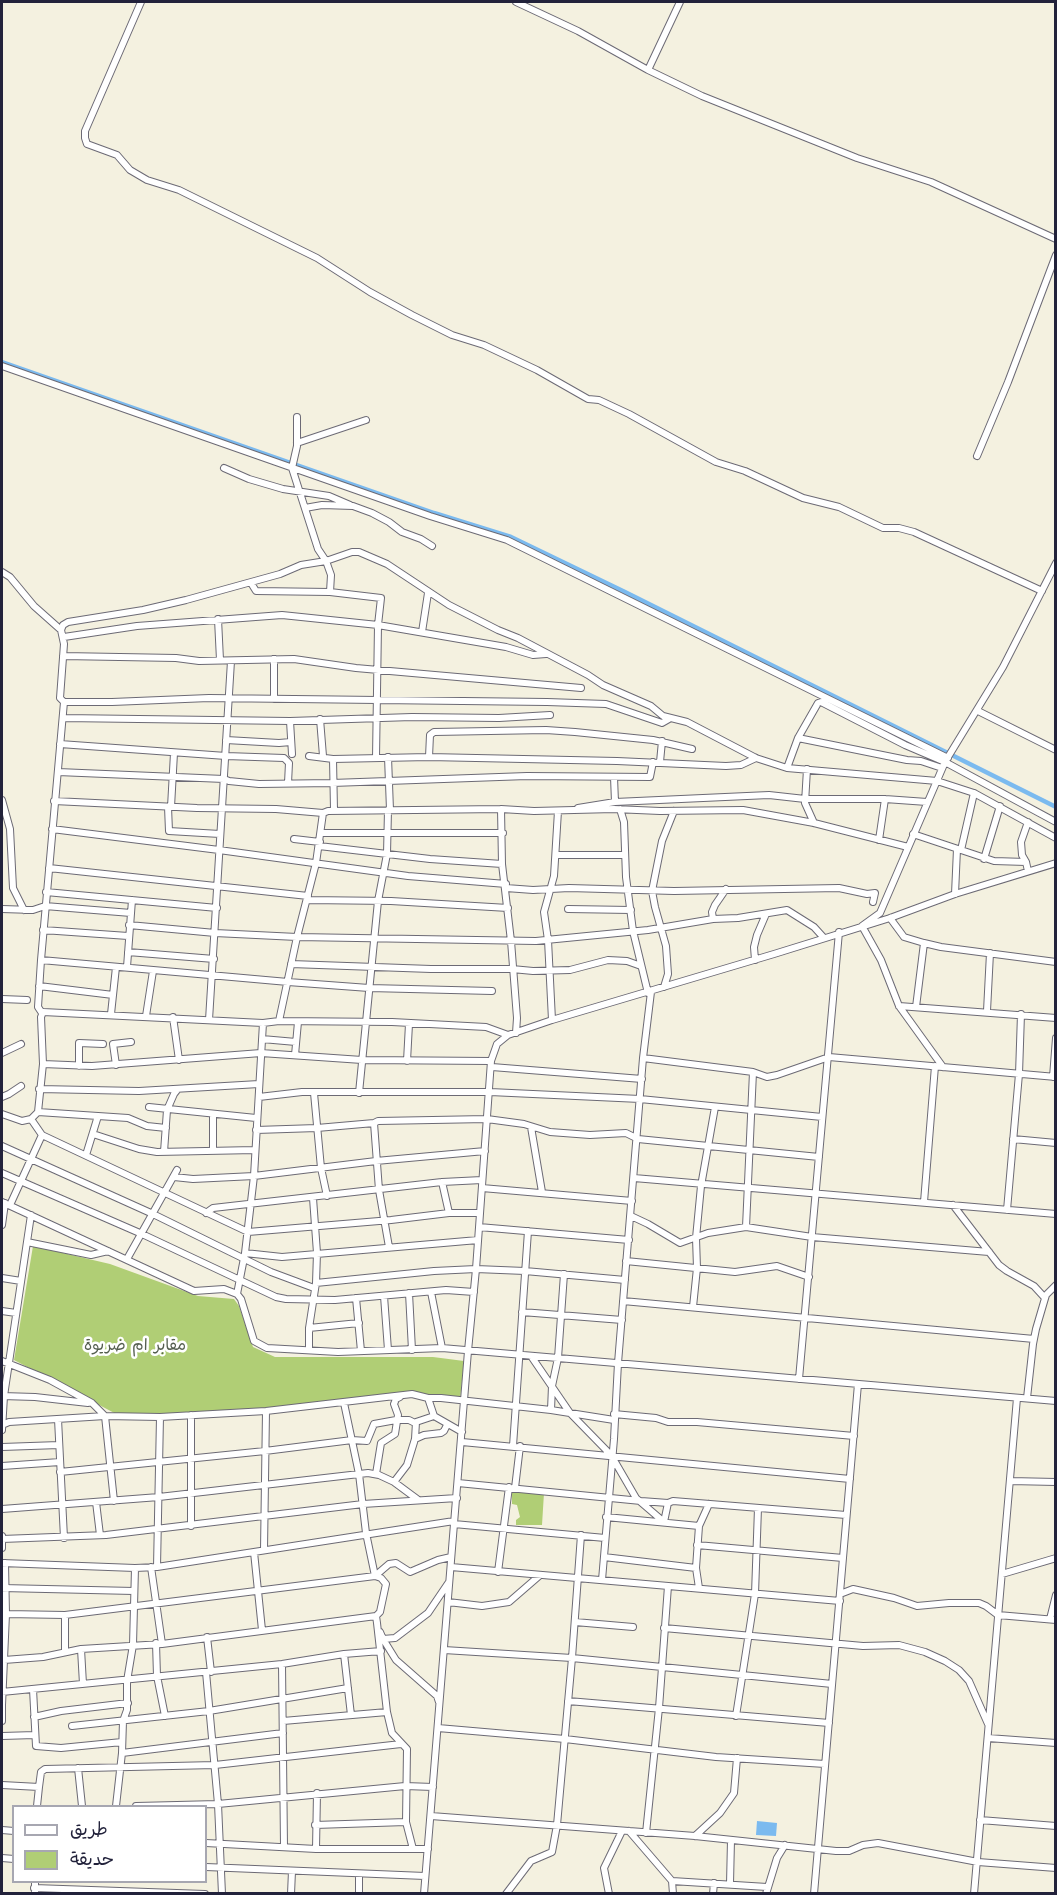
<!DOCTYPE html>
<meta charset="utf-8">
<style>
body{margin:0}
#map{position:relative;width:1057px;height:1895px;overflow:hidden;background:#f4f1e0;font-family:Kalam,"Playpen Sans Arabic",sans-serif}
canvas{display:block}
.frame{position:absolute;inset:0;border:3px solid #22223b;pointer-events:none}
.legend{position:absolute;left:12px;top:1805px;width:195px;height:78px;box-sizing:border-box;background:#fff;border:2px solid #a7a7b1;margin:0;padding:8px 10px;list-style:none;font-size:18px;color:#22223b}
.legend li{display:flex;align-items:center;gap:12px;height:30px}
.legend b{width:30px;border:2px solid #a7a7b1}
</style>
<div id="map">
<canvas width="1057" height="1895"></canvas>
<div class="frame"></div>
<ul class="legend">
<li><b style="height:8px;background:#fff"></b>طريق</li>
<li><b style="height:16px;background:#b0ce75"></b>حديقة</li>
</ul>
</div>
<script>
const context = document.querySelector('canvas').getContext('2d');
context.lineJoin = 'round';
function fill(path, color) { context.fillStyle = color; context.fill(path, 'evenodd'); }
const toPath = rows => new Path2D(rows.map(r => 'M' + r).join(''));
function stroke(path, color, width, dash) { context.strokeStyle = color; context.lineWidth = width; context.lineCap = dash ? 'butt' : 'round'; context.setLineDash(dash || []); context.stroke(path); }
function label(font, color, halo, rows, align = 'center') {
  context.font = font + ' Kalam,"Playpen Sans Arabic",sans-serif'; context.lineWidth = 5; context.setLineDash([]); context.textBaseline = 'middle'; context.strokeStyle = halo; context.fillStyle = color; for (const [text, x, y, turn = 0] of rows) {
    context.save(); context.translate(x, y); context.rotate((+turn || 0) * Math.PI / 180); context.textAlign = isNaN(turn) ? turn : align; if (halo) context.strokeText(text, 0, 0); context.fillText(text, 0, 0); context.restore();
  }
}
const green = toPath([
 [33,1246,110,1264,198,1296,234,1299,239,1306,253,1347,275,1357,433,1357,464,1361,460,1400,409,1394,283,1408,120,1416,14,1360],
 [512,1492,544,1493,542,1525,516,1525,516,1520,520,1517,517,1505,512,1504]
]);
const water = toPath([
 [757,1821,777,1823,776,1836,756,1835]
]);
const canal = toPath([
 [2,362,434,513,511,537,625,592,1056,807]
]);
const minor = toPath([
 [141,2,85,131,85,138,87,144,117,155,130,170,147,180,179,190,317,258,370,292,412,315,452,335,484,345,537,370,588,399,599,400,629,414,716,462,745,471,803,498,839,507,883,528,899,528,914,532,1042,591],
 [516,2,578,31,648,70,702,96,857,158,931,182,1056,239],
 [648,70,680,2],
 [2,366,430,516,507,540,948,758],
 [297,417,297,446,292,468,318,549,326,561,331,575,330,592],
 [297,443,366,420],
 [977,456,1008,382,1056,255],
 [224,468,249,479,283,489,329,496,350,505],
 [305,508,322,505,353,506,372,513,389,522,402,532,421,539,432,546],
 [2,572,10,577,34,606,61,630],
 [251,583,256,591,330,592,381,598,378,625,376,758],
 [218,619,220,660],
 [422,632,428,593],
 [64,637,137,626,282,615,378,625,506,647,533,655,546,654],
 [63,656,176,658,199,661,294,659,356,668,581,688],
 [274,659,274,699],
 [64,702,112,702,209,698,547,702,606,704,662,723,669,719],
 [978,711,1056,750],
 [63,718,290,721,412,717,499,718,550,715],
 [320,719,323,756],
 [290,721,292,754],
 [798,738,907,760,921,761,942,768],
 [226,740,279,743,291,742],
 [60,744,226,756,284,758,289,763,288,783],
 [309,756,333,759,429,757,617,761,726,766,741,765,756,758],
 [388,757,390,810],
 [429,757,430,735,434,732,546,730,575,732,653,740,692,749],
 [333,759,334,810],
 [660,762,662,741],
 [787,768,798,738,818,703,821,702,905,745,945,762,1056,822],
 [807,769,805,803,814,823],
 [58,772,224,779,229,781,259,784,332,783,527,776,650,777,653,762],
 [614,777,615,802],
 [2,800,10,829,13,888,24,910],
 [54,801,197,808,276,809,323,813],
 [168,807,169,831,220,834],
 [171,807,174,753],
 [578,808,615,802,769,795,805,799,885,799,927,802],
 [501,809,502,864,511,941,517,1018,516,1033],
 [620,809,624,822,626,877,633,931,648,993],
 [52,829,219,850,408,876,506,884],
 [321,833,503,833],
 [913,834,994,861,1026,862,1028,871],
 [294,839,320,842],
 [879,840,885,799],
 [319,846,430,859,502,864],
 [961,850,974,793],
 [556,855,625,855],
 [984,859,1000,806],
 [1026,862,1022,855,1021,842,1028,822],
 [49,868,308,896],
 [506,888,533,890,569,888,674,891,839,888,867,894,875,893,873,902],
 [46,892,217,908],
 [955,894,957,849],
 [307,900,391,901,508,908],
 [2,909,33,910,45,906,131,913],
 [568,909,631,910],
 [890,918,904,937,924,943,941,947,1056,962],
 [713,919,712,912,715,905,726,889],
 [129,925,215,933,297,937,536,941,648,930,713,919,738,918,787,910,814,927,824,938],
 [43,930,128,936],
 [128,952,214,959],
 [41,960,288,982,369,988,492,991],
 [755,960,754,947,757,935,766,914],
 [291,964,431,969,512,969,533,971,570,970,608,960,627,961,641,966],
 [127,967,132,900],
 [39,986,113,995],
 [664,987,668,974,666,946,655,907,652,891,662,841,674,811],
 [2,999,27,1000],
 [899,1006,1056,1018],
 [916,1007,924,943],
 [987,1011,990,953],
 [42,1013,38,1007,41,960,64,702,60,698,64,644,61,630,63,625,68,622,143,610,186,600,280,574,301,565,326,561,352,552,359,552,387,564,449,605,498,630,518,638,588,675,603,685,651,706,663,716,687,722,756,758,787,768,937,781,974,793,1056,838],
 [111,1014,116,967],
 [146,1016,153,971],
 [173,1017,179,1060],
 [209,1020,231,661],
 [552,1020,548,940,544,912,554,876,558,811],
 [279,1021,392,1022,486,1027,508,1035],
 [262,1039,296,1042],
 [2,1053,21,1044],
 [295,1055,298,1022],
 [643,1058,753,1072,746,1227],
 [407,1061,409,1024],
 [43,1064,92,1066,261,1053,362,1060,491,1061],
 [116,1065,113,1044,131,1042],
 [79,1066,79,1043,103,1044],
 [492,1067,642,1079],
 [943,1067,899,1006,881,960,862,926,880,913,945,762,1003,667,1056,563],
 [753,1072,767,1077,777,1075,829,1057,1056,1077],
 [1053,1077,1056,1038],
 [39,1089,139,1091,259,1084],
 [314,1093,321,1168,327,1196],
 [359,1093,378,901,387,854,388,810],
 [2,1097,9,1094,21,1086],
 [259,1097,302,1092,490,1092,640,1099,822,1117],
 [149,1107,256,1118],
 [38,1112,128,1118,147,1126,166,1128],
 [2,1114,22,1121,31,1119,38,1112,43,1064,41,1017,43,1012,263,1023,279,1021,297,937,316,863,323,813,328,811,501,809,534,811,614,809,660,811,743,810,814,823,908,847],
 [31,1119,42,1135,248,1232,391,1220,449,1213,480,1213],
 [374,1123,379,1190,389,1247],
 [531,1127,542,1192],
 [256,1130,317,1128,374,1123,378,1121,487,1119,524,1124,550,1132,590,1135,626,1133,638,1139,819,1157],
 [93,1134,139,1149,157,1152,255,1150],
 [1013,1139,1056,1143],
 [2,1146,153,1214,271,1272,314,1288],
 [213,1151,213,1114],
 [164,1152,167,1110,174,1094,178,1089],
 [86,1155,98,1116],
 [2,1173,142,1234,276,1297,286,1299,335,1300,446,1290,474,1292],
 [174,1177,193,1179,254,1176,376,1161,485,1151],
 [634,1178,1056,1214],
 [442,1182,449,1213],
 [482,1188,632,1201],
 [2,1202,194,1291,224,1289,237,1294,241,1299,254,1341,267,1348,338,1352,442,1348,1056,1401],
 [924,1202,935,1066],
 [10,1205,42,1135],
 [953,1205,999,1265,1007,1271,1034,1286,1045,1298],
 [1007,1210,1019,1074,1021,1014],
 [206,1213,213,1208,442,1182,482,1180],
 [631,1216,648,1224,680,1243,708,1233,746,1227,812,1237,989,1252],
 [2,1225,5,1203],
 [479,1227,629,1240],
 [27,1242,91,1255,108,1251],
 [245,1253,282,1257,478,1240],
 [127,1259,177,1170],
 [626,1261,735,1272,777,1266,809,1277],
 [2,1278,21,1281],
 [316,1283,434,1271,476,1269,525,1271,625,1280],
 [431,1292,442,1348],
 [409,1293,412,1350],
 [237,1294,245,1253,254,1176,263,1023],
 [384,1296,388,1350],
 [356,1298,361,1351],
 [623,1301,1034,1339],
 [693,1307,697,1268,696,1238,701,1186,715,1107],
 [2,1311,16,1313],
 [522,1312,622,1320],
 [309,1328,359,1323],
 [309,1350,309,1328,316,1283,317,1253,313,1198],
 [531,1356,570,1413,611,1455,636,1498,664,1522],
 [2,1361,50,1380,92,1403,105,1416,114,1501],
 [799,1379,839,932],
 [2,1396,35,1397,88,1403],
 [428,1398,434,1416],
 [1027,1398,1033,1344,1036,1329,1046,1295,1056,1285],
 [344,1403,359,1474,366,1533,375,1576,381,1578,386,1584,380,1612,376,1616,377,1623,387,1712,392,1733,407,1749,406,1822,413,1849],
 [551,1410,552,1386,558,1358,564,1274],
 [614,1414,656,1418,668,1422,697,1422,854,1436],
 [58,1419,64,1538],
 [2,1425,9,1422,105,1416,160,1417,266,1411,412,1394,428,1398,441,1398,551,1410,614,1420],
 [2,1430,4,1396,31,1215],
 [415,1439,424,1435,441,1433,444,1431,447,1425],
 [462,1442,850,1479],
 [513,1446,528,1231],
 [2,1447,59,1445],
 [2,1466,60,1462],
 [60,1472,265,1451,352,1440,367,1441,374,1424,396,1420,409,1420,415,1423],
 [376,1474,381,1443,395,1434,398,1415,394,1404,396,1399,400,1397],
 [1010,1481,1056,1482],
 [394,1482,407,1465,415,1439,416,1422,434,1416,462,1432],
 [458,1483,641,1501,668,1503,673,1501,846,1515],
 [515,1488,520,1446],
 [96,1502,100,1535],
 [2,1509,159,1497,368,1473,379,1475,394,1482,417,1499],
 [606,1517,699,1526],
 [664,1522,668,1503],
 [454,1524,605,1538],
 [191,1526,191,1415],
 [2,1539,106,1535,363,1504,457,1498],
 [697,1545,843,1558],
 [2,1548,2,1536],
 [264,1550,266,1411],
 [254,1552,262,1630],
 [604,1557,696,1568],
 [2,1563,135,1568,157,1567,454,1521],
 [151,1567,162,1644],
 [157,1567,160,1417],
 [451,1567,840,1601],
 [498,1572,509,1487],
 [1002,1574,1056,1558],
 [602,1580,614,1439,618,1363,643,1058,651,992],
 [2,1588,134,1591],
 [699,1588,696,1568,699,1526,709,1504],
 [840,1594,853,1589,894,1598,917,1606,949,1603,979,1603,986,1606,998,1615,1056,1620],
 [448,1602,482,1606,509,1602,539,1576],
 [6,1614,65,1615,375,1576,389,1564,396,1563,410,1572,438,1560,451,1557],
 [1050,1619,1056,1595],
 [575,1622,633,1627],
 [664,1628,863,1646,899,1645,925,1652,945,1661,959,1670,969,1681,988,1724],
 [380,1632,383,1639,395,1638,428,1613,449,1582],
 [207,1637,211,1672],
 [383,1639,396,1660,437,1696,439,1702],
 [156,1643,157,1676,165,1716],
 [81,1649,83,1684],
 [444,1650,572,1658,832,1684],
 [65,1652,65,1615],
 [344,1654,351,1715],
 [4,1660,43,1657,81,1649,162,1644,376,1616],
 [282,1664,284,1847],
 [206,1672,218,1804,222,1894],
 [33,1689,36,1746,61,1748,122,1742],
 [2,1692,282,1664,344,1654,381,1651],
 [568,1701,829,1723],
 [2,1705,6,1614,5,1563],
 [2,1705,2,1721],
 [736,1716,755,1594,758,1508],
 [34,1717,61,1711,128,1703],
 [283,1721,387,1712],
 [72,1726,209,1711,348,1688],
 [438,1728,565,1739,716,1757,825,1764],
 [2,1736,35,1735],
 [988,1738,1056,1743],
 [122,1753,283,1733],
 [78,1768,82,1806],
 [2,1785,39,1787,37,1806],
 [39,1787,41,1772,45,1769,215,1765,401,1744],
 [116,1806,122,1753,123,1721,127,1710,127,1681,133,1645,135,1568],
 [136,1806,218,1804,405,1786,433,1787],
 [431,1816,695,1836,836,1851,849,1851,863,1845,878,1843,978,1862,1056,1868],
 [980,1820,1056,1826],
 [315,1825,406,1822],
 [2,1830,14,1831],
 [629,1831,672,1881,673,1894],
 [646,1833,659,1708,668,1586],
 [695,1836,720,1813,734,1793,737,1758],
 [206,1843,316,1849,428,1849],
 [316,1849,317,1793],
 [2,1858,14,1859],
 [206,1867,425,1876],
 [672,1881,767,1887],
 [35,1882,35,1894],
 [730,1884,731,1840],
 [34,1888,205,1894],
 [291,1894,292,1871],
 [359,1894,359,1875],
 [424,1894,468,1351,476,1269,491,1061,497,1044,508,1035,552,1020,774,954,890,918,955,894,1056,863],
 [506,1894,531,1861,552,1852,557,1825,572,1658,581,1535],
 [609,1894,604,1868,622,1831],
 [713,1894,714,1883],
 [766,1894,777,1858,785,1845],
 [814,1894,858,1384],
 [974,1894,1017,1398]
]);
const parkNames = [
 ["مقابر ام ضريوة",135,1347]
];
fill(green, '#b0ce75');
fill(water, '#7bbaef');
stroke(canal, '#7bbaef', 4.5);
stroke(minor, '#6c6a75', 8);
stroke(minor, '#fff', 6);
label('16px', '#545e4f', '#fff', parkNames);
</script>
